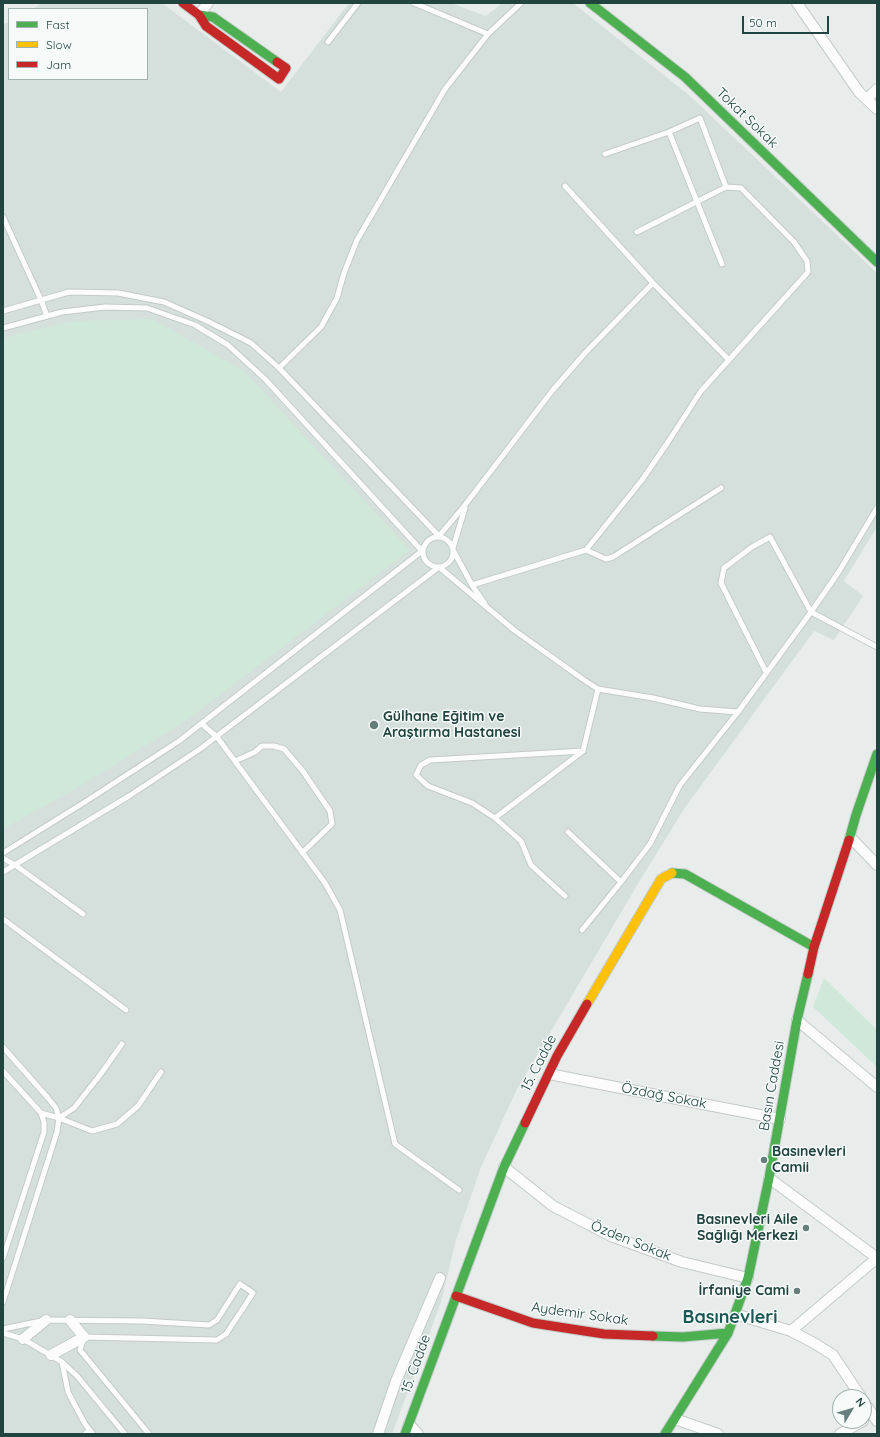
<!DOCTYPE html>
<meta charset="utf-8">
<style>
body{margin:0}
#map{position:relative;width:880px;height:1437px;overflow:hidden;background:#e8edeb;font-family:Quicksand,sans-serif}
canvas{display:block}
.frame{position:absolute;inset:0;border:4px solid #214440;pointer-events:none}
.legend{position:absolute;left:8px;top:8px;width:140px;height:72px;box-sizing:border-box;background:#f6fbfa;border:1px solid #a1b2b0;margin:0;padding:5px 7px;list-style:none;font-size:12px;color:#214440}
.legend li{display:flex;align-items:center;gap:8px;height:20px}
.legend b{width:20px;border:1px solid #a1b2b0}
.north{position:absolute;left:832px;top:1389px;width:40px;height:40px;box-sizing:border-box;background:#f6fbfa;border:1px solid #a1b2b0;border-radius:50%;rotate:52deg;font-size:11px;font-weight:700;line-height:16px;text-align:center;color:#214440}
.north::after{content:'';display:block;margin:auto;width:14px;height:18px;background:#677f7c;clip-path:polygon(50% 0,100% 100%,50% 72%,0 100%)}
.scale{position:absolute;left:742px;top:16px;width:87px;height:18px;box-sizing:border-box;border:2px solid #214440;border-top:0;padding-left:5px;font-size:12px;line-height:14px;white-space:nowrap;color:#214440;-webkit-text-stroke:3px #f6fbfa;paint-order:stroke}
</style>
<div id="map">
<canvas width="880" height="1437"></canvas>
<div class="frame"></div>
<ul class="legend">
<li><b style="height:5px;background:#4caf50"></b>Fast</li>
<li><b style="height:5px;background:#ffc107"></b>Slow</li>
<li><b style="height:5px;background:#c62828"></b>Jam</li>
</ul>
<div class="north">N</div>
<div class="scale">50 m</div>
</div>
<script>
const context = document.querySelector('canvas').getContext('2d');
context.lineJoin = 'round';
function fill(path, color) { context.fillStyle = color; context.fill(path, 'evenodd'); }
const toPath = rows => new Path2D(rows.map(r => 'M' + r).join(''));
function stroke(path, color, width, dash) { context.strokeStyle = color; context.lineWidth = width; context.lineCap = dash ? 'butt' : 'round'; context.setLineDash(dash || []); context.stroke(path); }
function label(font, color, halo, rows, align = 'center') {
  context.font = font + ' Quicksand,sans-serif'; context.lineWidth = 3; context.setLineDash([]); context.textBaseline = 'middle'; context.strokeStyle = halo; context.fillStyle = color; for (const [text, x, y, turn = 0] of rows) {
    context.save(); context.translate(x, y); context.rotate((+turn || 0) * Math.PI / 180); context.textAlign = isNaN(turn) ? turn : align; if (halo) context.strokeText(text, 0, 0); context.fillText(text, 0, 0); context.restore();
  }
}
const built = toPath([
 [42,3,162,3,281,92,349,3,451,3,486,16,502,3,573,3,689,95,877,273,877,527,844,581,863,596,834,640,814,631,684,809,639,882,517,1089,481,1167,456,1240,441,1302,392,1434,3,1434,3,24,9,22,9,79,147,79,147,9,33,9]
]);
const green = toPath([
 [152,319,244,371,410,550,187,720,77,788,3,829,3,338,74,321],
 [824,978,877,1030,877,1067,813,1007]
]);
const lane = toPath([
 [414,3,488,34],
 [328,42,358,3],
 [669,132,700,118,726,187],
 [605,154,669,132,722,264],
 [3,217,41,300,47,316],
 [653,283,729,360],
 [3,311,69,292,118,293,164,302,207,321,251,343,279,368,439,536,465,505,552,391,585,353,653,283,565,186],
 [3,328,62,312,105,307,147,308,195,325,228,345,266,380,422,551,179,741,88,800,3,853],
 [279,368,321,327,337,298,344,273,357,240,445,89,488,34,521,3],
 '423 552a15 15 0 1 1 30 0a15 15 0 1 1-30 0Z',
 [453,548,465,508],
 [453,550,472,585,485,604],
 [586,550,606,559,613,557,721,488],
 [472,585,586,550,642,480,668,442,701,391,808,272,807,261,794,242,741,188,726,187,637,232],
 [766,672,721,583,724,568,752,547,770,537,811,612,877,647],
 [202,724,217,737,325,883,340,910,395,1144,459,1190],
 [235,761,255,752,262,746,274,746,284,749,302,770,330,811,332,824,302,853],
 [495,818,583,751,598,689],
 [568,832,621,882,650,844,680,785,738,712],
 [3,858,15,865,83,914],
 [3,872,129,796,200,749,439,567,514,630,584,680,598,689,653,698,700,709,738,712,811,612,838,573,877,508],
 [565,896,531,865,521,841,495,818,472,803,428,786,416,775,421,765,430,760,583,751],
 [3,919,126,1010],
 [582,930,621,882],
 [3,1047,48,1098,56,1108,59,1118,57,1132,3,1302],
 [3,1071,41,1113,44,1122,44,1132,3,1258],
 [41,1113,59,1118,92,1131,117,1124,138,1106,161,1072],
 [59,1118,74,1108,100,1075,122,1044],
 [3,1329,46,1320,142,1321,209,1325,217,1320,240,1284,253,1293,226,1334,217,1340,84,1337,80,1350,149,1434],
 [3,1333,23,1339,62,1362,77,1376,125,1434],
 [62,1362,68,1392,85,1424,93,1434],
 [85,1434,90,1430]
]);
const street = toPath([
 [797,3,859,92,877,109],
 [199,15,208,3],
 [867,99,877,89],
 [850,837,877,865],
 [797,1020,877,1087],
 [549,1074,780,1119],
 [504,1167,553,1206,611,1236,682,1262,748,1278],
 [769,1178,877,1258],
 [735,1314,791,1331,814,1343,833,1355,861,1397],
 [791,1331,877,1258],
 [23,1339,46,1320],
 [51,1355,84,1337,70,1320],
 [864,1402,877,1421],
 [675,1419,718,1434],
 [409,1424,418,1434],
 [378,1434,396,1381,440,1278],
 [840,1434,863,1421]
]);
const fast = toPath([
 [590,3,685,77,877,262],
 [199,15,213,17,277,62],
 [849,840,856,815,877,754],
 [672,873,685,874,814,947],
 [653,1336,683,1337,728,1333],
 [405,1434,504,1167,525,1123],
 [665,1434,728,1333,748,1278,769,1178,797,1020,808,974]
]);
const slow = toPath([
 [587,1004,661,879,672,873]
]);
const jam = toPath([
 [183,3,199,15,206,26,279,79,286,68,277,62],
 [808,974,814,947,849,840],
 [525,1123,557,1056,587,1004],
 [456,1296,533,1323,604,1334,653,1336]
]);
const markers = [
 [374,725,5,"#677f7c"],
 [764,1160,4,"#677f7c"],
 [806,1228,4,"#677f7c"],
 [797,1291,4,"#677f7c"]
];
const streetNames = [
 ["Tokat Sokak",747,118,44],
 ["15. Cadde",539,1063,-63],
 ["Basın Caddesi",772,1086,-80],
 ["Özdağ Sokak",664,1096,11],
 ["Özden Sokak",631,1241,22],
 ["Aydemir Sokak",580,1314,8],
 ["15. Cadde",416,1364,-70]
];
const poiNames = [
 ["Gülhane Eğitim ve",383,717],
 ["Araştırma Hastanesi",383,733],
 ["Basınevleri",772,1152],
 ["Camii",772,1168],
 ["Basınevleri Aile",798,1220,"right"],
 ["Sağlığı Merkezi",798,1236,"right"],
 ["İrfaniye Cami",789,1291,"right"]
];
const districtNames = [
 ["Basınevleri",730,1318]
];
fill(built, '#d5e0dc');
fill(green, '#d0e8da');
stroke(lane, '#c4cac8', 7);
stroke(street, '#c4cac8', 12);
stroke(fast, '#c3cbc9', 11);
stroke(slow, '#c3cbc9', 11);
stroke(jam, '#c3cbc9', 11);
stroke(lane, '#fcfcfc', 5);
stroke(street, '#fcfcfc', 10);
stroke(fast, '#4caf50', 9);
stroke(slow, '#ffc107', 9);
stroke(jam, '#c62828', 9);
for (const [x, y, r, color] of markers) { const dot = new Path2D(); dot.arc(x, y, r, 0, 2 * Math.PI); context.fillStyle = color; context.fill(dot); stroke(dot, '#f6fbfa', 1.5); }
label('14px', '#214440', '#f6fbfa', streetNames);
label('bold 14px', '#214440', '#f6fbfa', poiNames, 'left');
label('bold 18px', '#1a5953', '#f6fbfa', districtNames);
</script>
